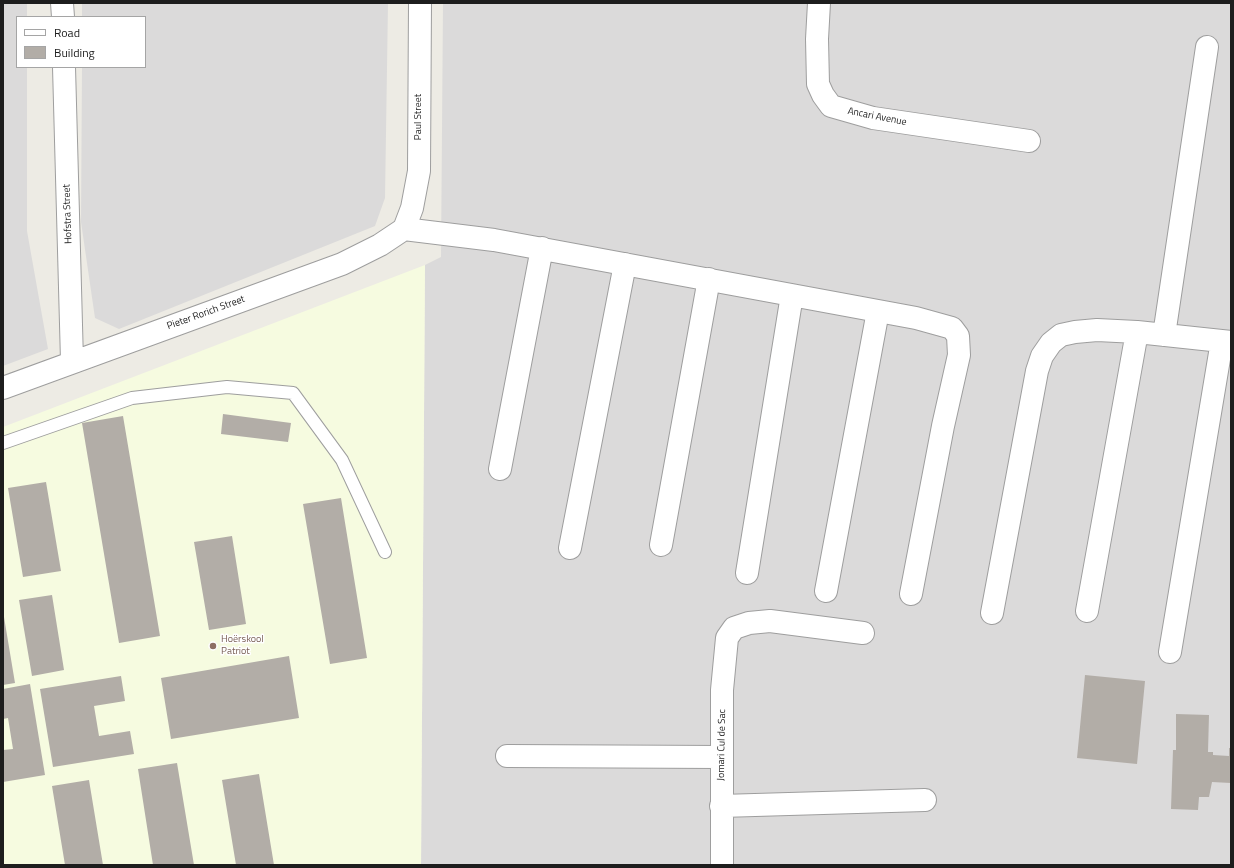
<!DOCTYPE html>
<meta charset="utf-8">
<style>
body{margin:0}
#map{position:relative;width:1234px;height:868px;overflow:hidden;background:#edebe4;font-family:"Titillium Web",sans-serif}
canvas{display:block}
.frame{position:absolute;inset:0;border:4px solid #1d1d1d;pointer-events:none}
.legend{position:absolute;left:16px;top:16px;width:130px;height:52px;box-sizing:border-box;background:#fff;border:1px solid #a5a5a5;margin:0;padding:5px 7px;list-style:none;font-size:12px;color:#1d1d1d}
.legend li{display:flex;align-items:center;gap:8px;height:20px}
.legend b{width:20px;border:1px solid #a5a5a5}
</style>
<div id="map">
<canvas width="1234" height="868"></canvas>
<div class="frame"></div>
<ul class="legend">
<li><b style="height:5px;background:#fff"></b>Road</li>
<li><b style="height:11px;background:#b2ada7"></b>Building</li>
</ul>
</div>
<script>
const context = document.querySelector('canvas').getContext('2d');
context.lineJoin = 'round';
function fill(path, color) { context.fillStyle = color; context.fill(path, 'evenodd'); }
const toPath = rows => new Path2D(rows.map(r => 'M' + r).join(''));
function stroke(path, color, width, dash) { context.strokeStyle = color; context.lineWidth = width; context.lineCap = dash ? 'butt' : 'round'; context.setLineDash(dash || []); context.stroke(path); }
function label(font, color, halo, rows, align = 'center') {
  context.font = font + ' "Titillium Web",sans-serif'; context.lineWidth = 3; context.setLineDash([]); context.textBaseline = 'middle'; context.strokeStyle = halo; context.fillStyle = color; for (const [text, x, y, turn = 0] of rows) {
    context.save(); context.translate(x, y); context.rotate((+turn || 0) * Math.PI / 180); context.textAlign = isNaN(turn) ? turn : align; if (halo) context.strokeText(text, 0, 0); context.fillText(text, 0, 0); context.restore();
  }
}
const residential = toPath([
 [3,3,27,3,27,17,17,17,17,67,27,67,27,231,48,349,3,366],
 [82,3,388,3,385,198,375,226,119,329,95,318,81,222,82,67,145,67,145,17,82,17],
 [443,3,1231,3,1231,865,421,865,425,265,441,257]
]);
const education = toPath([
 [425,265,421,865,3,865,3,427]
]);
const building = toPath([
 [223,414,291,423,288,442,221,434],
 [123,416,160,636,119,643,82,423],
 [46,482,61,571,23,577,8,488],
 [341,498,367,658,330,664,303,504],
 [232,536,246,624,209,630,194,542],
 [52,595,64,670,32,676,19,600],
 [4,617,15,683,3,685,3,618],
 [289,656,299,718,171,739,161,678],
 [1085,675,1145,681,1137,764,1077,758],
 [121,676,125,701,94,706,99,736,130,731,134,754,53,767,40,689],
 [30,684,45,775,3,782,3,750,13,749,8,718,3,719,3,689],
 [1176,714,1209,715,1208,752,1213,752,1213,755,1229,756,1229,748,1231,748,1231,783,1212,782,1209,797,1199,797,1198,810,1171,809,1173,750,1176,750],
 [177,763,194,865,153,865,138,769],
 [259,774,274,865,236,865,222,780],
 [89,780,103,865,65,865,52,786]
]);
const service = toPath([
 [3,443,132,398,227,387,293,393,342,460,385,552]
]);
const minor = toPath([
 [62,3,63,17],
 [819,3,817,39,818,84,823,95,831,106,873,118,1029,141],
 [64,67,72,361],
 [404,229,494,240,916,318,952,328,958,336,959,355,943,426,911,594],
 [404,229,412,208,419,171,420,3],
 [1164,335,1207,47],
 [3,388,342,264,380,245,404,229],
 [500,469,542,248],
 [661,545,709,279],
 [570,548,625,264],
 [747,573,792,295],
 [826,591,878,311],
 [1087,611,1137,332],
 [992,613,1037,371,1042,356,1051,343,1061,335,1075,332,1097,330,1137,332,1231,342],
 [1170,652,1222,341],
 [507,756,721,757],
 [721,806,925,800],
 [722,865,722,690,727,638,734,628,749,623,770,621,863,633]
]);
const markers = [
 [213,646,4,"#8d6e63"]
];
const streetNames = [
 ["Paul Street",419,117,-90],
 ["Ancari Avenue",877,117,11],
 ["Hofstra Street",68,214,-92],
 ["Pieter Rorich Street",206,313,-20],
 ["Jomari Cul de Sac",722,745,-89]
];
const educationNames = [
 ["Hoërskool",221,640],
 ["Patriot",221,652]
];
fill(residential, '#dbdada');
fill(education, '#f6fbe0');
fill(building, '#b2ada7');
stroke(service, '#9e9e9e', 14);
stroke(minor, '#9e9e9e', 24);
stroke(service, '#fff', 12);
stroke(minor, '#fff', 22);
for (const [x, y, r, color] of markers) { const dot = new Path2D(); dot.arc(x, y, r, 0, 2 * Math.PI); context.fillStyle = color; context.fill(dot); stroke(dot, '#fff', 1.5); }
label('10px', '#1d1d1d', '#fff', streetNames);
label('10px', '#785e54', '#fff', educationNames, 'left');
</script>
